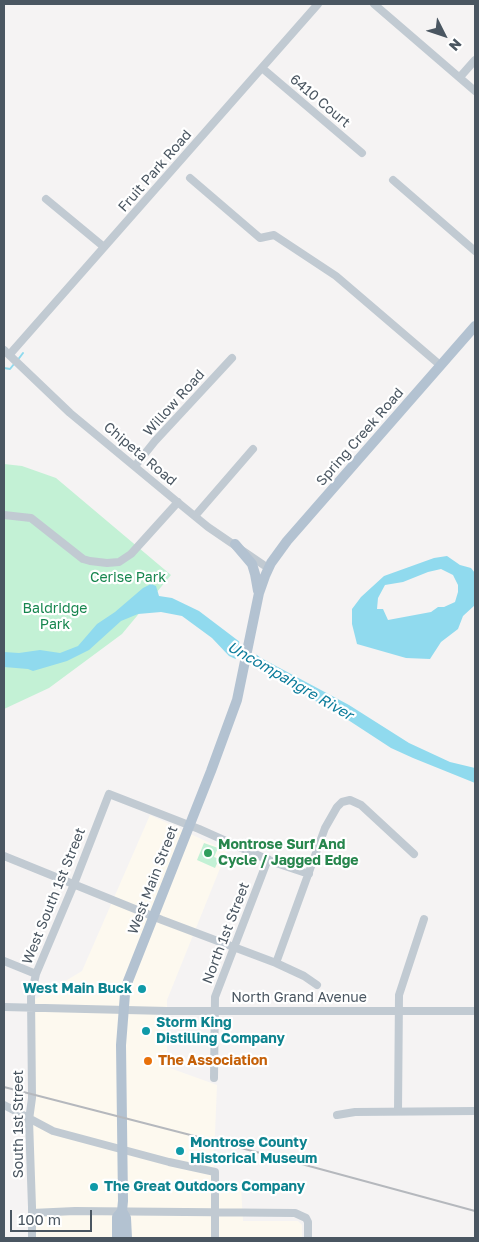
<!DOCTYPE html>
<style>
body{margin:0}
#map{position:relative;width:479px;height:1242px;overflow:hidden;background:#f5f3f3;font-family:"Golos Text",sans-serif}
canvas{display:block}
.frame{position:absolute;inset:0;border:5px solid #4a5661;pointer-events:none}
.north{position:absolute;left:419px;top:10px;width:50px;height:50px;-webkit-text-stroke:4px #fff;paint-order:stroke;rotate:131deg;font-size:14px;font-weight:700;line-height:20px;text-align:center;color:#4a5661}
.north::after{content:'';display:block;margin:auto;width:18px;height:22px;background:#4a5661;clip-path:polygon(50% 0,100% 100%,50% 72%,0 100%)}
.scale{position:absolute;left:10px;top:1210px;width:82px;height:22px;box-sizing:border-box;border:2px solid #4a5661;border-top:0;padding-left:6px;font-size:15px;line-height:18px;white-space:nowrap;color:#4a5661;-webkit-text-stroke:4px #fff;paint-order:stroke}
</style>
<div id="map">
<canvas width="479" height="1242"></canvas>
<div class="frame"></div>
<div class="north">N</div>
<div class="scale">100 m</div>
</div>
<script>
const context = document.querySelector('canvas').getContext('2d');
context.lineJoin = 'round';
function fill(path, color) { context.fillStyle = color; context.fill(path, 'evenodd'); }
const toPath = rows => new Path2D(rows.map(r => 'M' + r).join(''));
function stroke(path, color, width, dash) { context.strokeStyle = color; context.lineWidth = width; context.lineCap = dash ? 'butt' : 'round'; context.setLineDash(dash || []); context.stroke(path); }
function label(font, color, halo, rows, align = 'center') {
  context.font = font + ' "Golos Text",sans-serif'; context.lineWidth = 4.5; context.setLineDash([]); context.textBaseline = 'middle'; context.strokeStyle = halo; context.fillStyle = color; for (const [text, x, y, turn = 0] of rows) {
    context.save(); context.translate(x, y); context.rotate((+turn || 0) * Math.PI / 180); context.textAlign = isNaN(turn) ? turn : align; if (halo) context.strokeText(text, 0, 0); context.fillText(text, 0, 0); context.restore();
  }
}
const commercial = toPath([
 [150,815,227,851,167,1000,167,1067,217,1085,213,1182,241,1187,243,1221,298,1221,302,1225,302,1238,32,1238,30,1152,34,1000,82,971]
]);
const green = toPath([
 [4,464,22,466,56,478,171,575,122,634,49,688,4,709],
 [204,843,218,848,214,857,219,859,215,868,197,860]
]);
const water = toPath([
 [447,556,460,565,471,568,475,573,475,605,463,616,458,629,441,642,430,659,406,658,357,644,352,624,352,609,361,597,384,576,434,558],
 [441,569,453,575,458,585,458,592,455,602,444,607,438,607,431,612,388,620,383,609,377,609,378,598,385,585,403,582,428,572],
 [151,584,156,586,159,596,172,598,199,611,261,658,349,705,409,743,450,762,475,768,475,783,413,758,391,748,342,716,264,672,229,656,212,638,182,616,161,612,138,614,121,621,89,650,67,661,33,671,28,669,4,667,4,652,19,653,40,650,60,653,78,646,97,624,115,612,143,588]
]);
const pier = toPath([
 [240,639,257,652,254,670,235,662]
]);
const stream = toPath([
 [17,361,23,353],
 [4,368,10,369,14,364]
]);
const minor = toPath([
 [374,4,475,91],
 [262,68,362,153],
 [460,77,475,60],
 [190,178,260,238,274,235,336,276,440,365],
 [393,180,475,251],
 [46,199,104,247],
 [4,350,70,413,175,500,208,527,268,568],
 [10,354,318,4],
 [135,466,155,441,232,358],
 [4,515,31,518,83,559,90,561,107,563,119,562,131,554,178,502],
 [195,516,253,449],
 [4,856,162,920,276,963,304,976,317,985],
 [4,961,36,974],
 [276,963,325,828,337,807,342,802,350,800,361,805,414,854],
 [4,1007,167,1011,475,1011],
 [214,1078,215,997,268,859],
 [4,1105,53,1131,169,1162,215,1172,215,1238],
 [398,1111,399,995,424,919],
 [337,1115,355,1112,475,1111],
 [32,1213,75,1211,295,1213,306,1218,308,1222,308,1238],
 [32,1238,32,1207,29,1120,32,1098,31,996,36,974,74,884,109,794,199,829,273,862,309,874]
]);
const major = toPath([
 [235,544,252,564,255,574,258,591],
 [122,1211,126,1218,127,1238],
 [117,1238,117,1217,122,1211,123,1201,121,1045,125,994,128,981,211,771,237,700,259,593,265,576,271,563,287,541,475,326]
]);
const rail = toPath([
 [4,1087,272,1156,475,1211]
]);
const markers = [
 [208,853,5,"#2e9e5b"],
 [142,989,5,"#0f9aa8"],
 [146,1031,5,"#0f9aa8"],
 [148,1061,5,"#e8710a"],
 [180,1151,5,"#0f9aa8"],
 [94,1187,5,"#0f9aa8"]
];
const streetNames = [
 ["6410 Court",320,101,40],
 ["Fruit Park Road",155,171,-49],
 ["Willow Road",174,403,-48],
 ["Spring Creek Road",360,437,-49],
 ["Chipeta Road",140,454,40],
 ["West Main Street",153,880,-69],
 ["West South 1st Street",54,896,-68],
 ["North 1st Street",226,933,-69],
 ["North Grand Avenue",299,998],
 ["South 1st Street",19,1124,-90]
];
const parkNames = [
 ["Cerise Park",128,578],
 ["Baldridge",55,609],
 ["Park",55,625]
];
const leisureNames = [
 ["Montrose Surf And",218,845],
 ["Cycle / Jagged Edge",218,861]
];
const cultureNames = [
 ["West Main Buck",132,989,"right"],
 ["Storm King",156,1023],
 ["Distilling Company",156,1039],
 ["Montrose County",190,1143],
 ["Historical Museum",190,1159],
 ["The Great Outdoors Company",104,1187]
];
const foodNames = [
 ["The Association",158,1061]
];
const waterNames = [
 ["Uncompahgre River",290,681,30]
];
fill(commercial, '#fdf9ef');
fill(green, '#c3f1d5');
fill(water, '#90daee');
fill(pier, '#f5f3f3');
stroke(stream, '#90daee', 2);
stroke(minor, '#c1cad2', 8);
stroke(major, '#b3c2d1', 10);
stroke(rail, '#b5b8bd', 2);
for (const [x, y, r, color] of markers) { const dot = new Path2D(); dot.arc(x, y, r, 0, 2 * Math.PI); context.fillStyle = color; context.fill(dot); stroke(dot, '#fff', 2); }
label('14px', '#4a5661', '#fff', streetNames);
label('14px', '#17864f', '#fff', parkNames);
label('bold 14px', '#27864d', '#fff', leisureNames, 'left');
label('bold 14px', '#0d838f', '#fff', cultureNames, 'left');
label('bold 14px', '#c56008', '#fff', foodNames, 'left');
label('italic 15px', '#0c7c9b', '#fff', waterNames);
</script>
